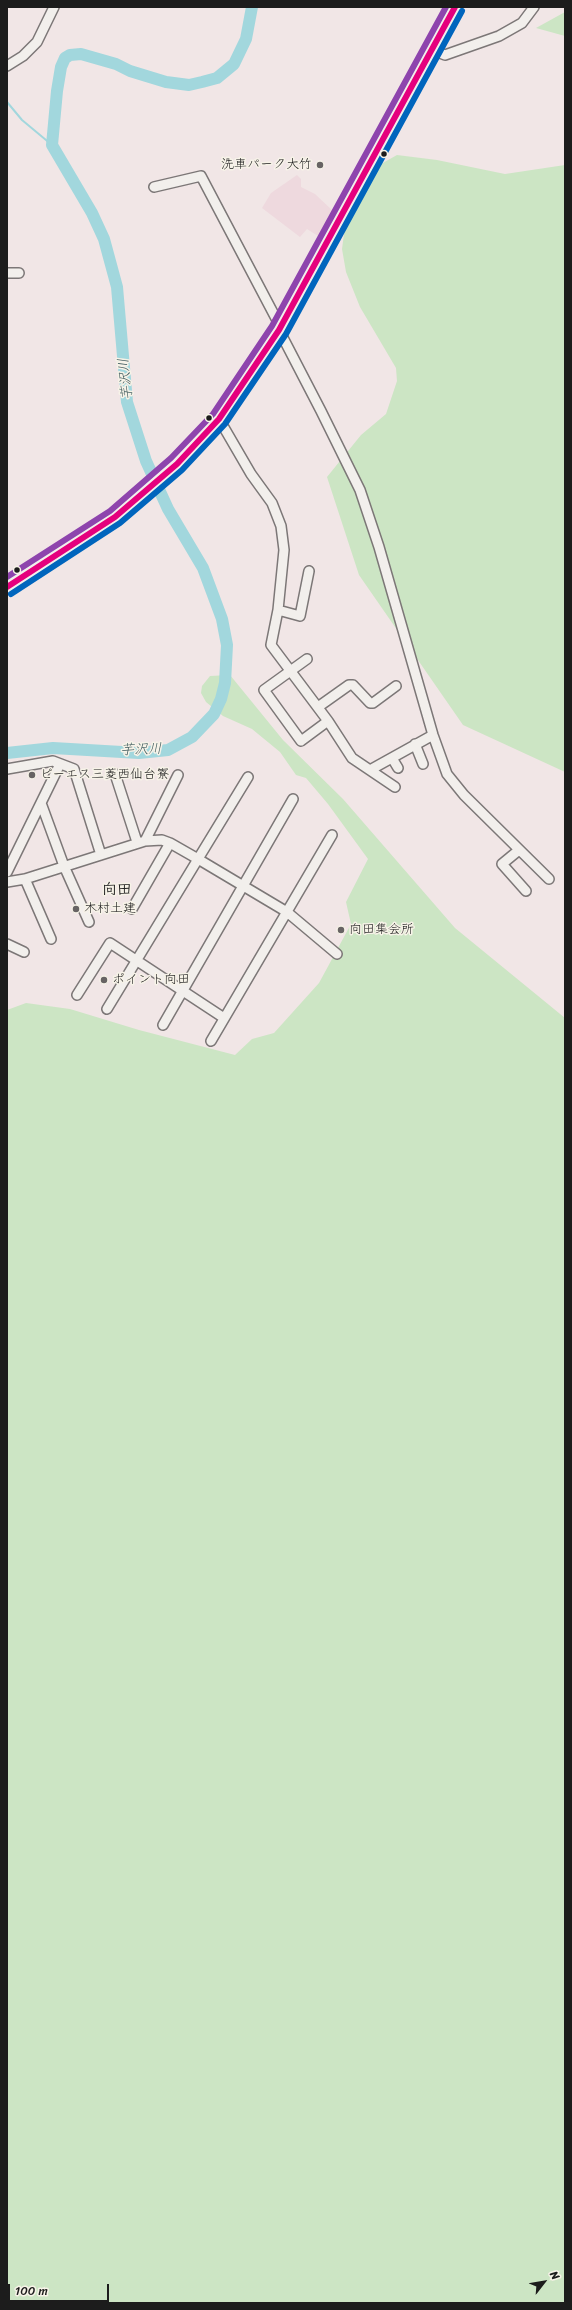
<!DOCTYPE html>
<meta charset="utf-8">
<style>
body{margin:0}
#map{position:relative;width:572px;height:2310px;overflow:hidden;background:#f1e6e6;font-family:Sriracha,sans-serif}
canvas{display:block}
.frame{position:absolute;inset:0;border:8px solid #1c1c1c;pointer-events:none}
.north{position:absolute;left:524px;top:2262px;width:40px;height:40px;-webkit-text-stroke:3px #f7f3e8;paint-order:stroke;rotate:59deg;font-size:11px;font-weight:700;line-height:16px;text-align:center;color:#1c1c1c}
.north::after{content:'';display:block;margin:auto;width:14px;height:18px;background:#1c1c1c;clip-path:polygon(50% 0,100% 100%,50% 72%,0 100%)}
.scale{position:absolute;left:8px;top:2284px;width:101px;height:18px;box-sizing:border-box;border:2px solid #1c1c1c;border-top:0;padding-left:5px;font-size:12px;line-height:14px;white-space:nowrap;color:#1c1c1c;-webkit-text-stroke:3px #f7f3e8;paint-order:stroke}
</style>
<div id="map">
<canvas width="572" height="2310"></canvas>
<div class="frame"></div>
<div class="north">N</div>
<div class="scale">100 m</div>
</div>
<script>
const context = document.querySelector('canvas').getContext('2d');
context.lineJoin = 'round';
function fill(path, color) { context.fillStyle = color; context.fill(path, 'evenodd'); }
const toPath = rows => new Path2D(rows.map(r => 'M' + r).join(''));
function stroke(path, color, width, dash) { context.strokeStyle = color; context.lineWidth = width; context.lineCap = dash ? 'butt' : 'round'; context.setLineDash(dash || []); context.stroke(path); }
function label(font, color, halo, rows, align = 'center') {
  context.font = font + ' Sriracha,"Klee One",sans-serif'; context.lineWidth = 3; context.setLineDash([]); context.textBaseline = 'middle'; context.strokeStyle = halo; context.fillStyle = color; for (const [text, x, y, turn = 0] of rows) {
    context.save(); context.translate(x, y); context.rotate((+turn || 0) * Math.PI / 180); context.textAlign = isNaN(turn) ? turn : align; if (halo) context.strokeText(text, 0, 0); context.fillText(text, 0, 0); context.restore();
  }
}
const built = toPath([
 [297,175,301,179,301,187,315,194,333,211,318,236,307,229,300,237,262,208,271,193]
]);
const green = toPath([
 [565,12,565,36,536,28],
 [397,155,437,160,505,174,565,165,565,772,463,725,359,575,327,477,361,435,386,414,397,381,396,368,360,307,346,272,342,249,347,211,364,180,381,164],
 [230,675,283,740,343,799,455,928,565,1018,565,2303,7,2303,7,1010,26,1003,70,1009,139,1030,235,1055,252,1039,274,1033,319,983,351,924,346,902,368,859,328,804,306,778,296,775,280,752,252,729,223,716,206,702,201,693,202,686,210,676]
]);
const stream = toPath([
 [7,102,22,120,52,145]
]);
const river = toPath([
 [7,753,53,748,139,753,168,750,192,737,214,714,221,699,225,683,227,645,222,619,203,568,168,509,146,461,127,402,117,287,104,239,92,213,52,145,57,91,61,67,65,58,70,55,81,54,116,64,130,71,166,82,189,85,202,82,217,78,234,64,246,39,252,7]
]);
const minor = toPath([
 [432,50,445,55,499,36,522,23,534,7],
 [7,66,23,56,37,42,54,7],
 [154,187,201,176,280,326],
 [7,273,19,273],
 [279,330,321,411,360,490,379,547,433,735,447,774,464,795,549,879],
 [219,419,251,474,272,503,281,526,284,550,278,610,271,645,328,721,352,758,395,787],
 [278,610,300,616,309,571],
 [307,659,264,690,301,741,328,721],
 [318,707,349,685,353,685,370,703,373,703,396,686],
 [415,744,423,764],
 [392,758,398,768],
 [7,769,53,761,74,769,101,855],
 [370,770,433,735],
 [115,774,137,842],
 [41,803,64,866,89,922],
 [145,841,178,775],
 [519,850,502,864,526,891],
 [7,872,60,764],
 [25,879,51,939],
 [7,882,25,879,145,841,162,840,170,843,198,859,248,777],
 [132,909,170,843],
 [7,944,24,952],
 [77,995,110,943,224,1018],
 [107,1009,198,859,287,912,337,954],
 [163,1025,293,799],
 [211,1041,332,835]
]);
const highway = toPath([
 [7,587,115,517,177,464,219,419,279,330,455,7]
]);
const bus1 = toPath([
 [7,587,115,517,177,464,219,419,279,330,455,7]
]);
const bus2 = toPath([
 [11,594,120,523,182,470,225,424,286,334,462,11]
]);
const bus3 = toPath([
 [7,577,110,511,171,458,213,414,272,326,446,7]
]);
const markers = [
 [384,154,3.5,"#1c1c1c"],
 [320,165,4,"#676363"],
 [209,418,3.5,"#1c1c1c"],
 [17,570,3.5,"#1c1c1c"],
 [32,775,4,"#676363"],
 [76,909,4,"#676363"],
 [341,930,4,"#676363"],
 [104,980,4,"#676363"]
];
const poiNames = [
 ["洗車パーク大竹",312,165,"right"],
 ["ピーエス三菱西仙台寮",40,775],
 ["木村土建",84,909],
 ["向田集会所",349,930],
 ["ポイント向田",112,980]
];
const waterNames = [
 ["芋沢川",126,379,-96],
 ["芋沢川",141,750,-2]
];
const quarterNames = [
 ["向田",117,890]
];
fill(built, '#eed9de');
fill(green, '#cce5c4');
stroke(stream, '#a2d7dd', 2);
stroke(river, '#a2d7dd', 12);
stroke(minor, '#7c7777', 12);
stroke(highway, '#7c7777', 17);
stroke(minor, '#f2efec', 9);
stroke(highway, '#f2efec', 14);
stroke(bus1, '#e5007d', 6);
stroke(bus2, '#0065bd', 6);
stroke(bus3, '#8e44ad', 6);
for (const [x, y, r, color] of markers) { const dot = new Path2D(); dot.arc(x, y, r, 0, 2 * Math.PI); context.fillStyle = color; context.fill(dot); stroke(dot, '#f7f3e8', 1.5); }
label('13px', '#1c1c1c', '#f7f3e8', poiNames, 'left');
label('italic 14px', '#3f5b5e', '#f7f3e8', waterNames);
label('bold 15px', '#1c1c1c', '#f7f3e8', quarterNames);
</script>
